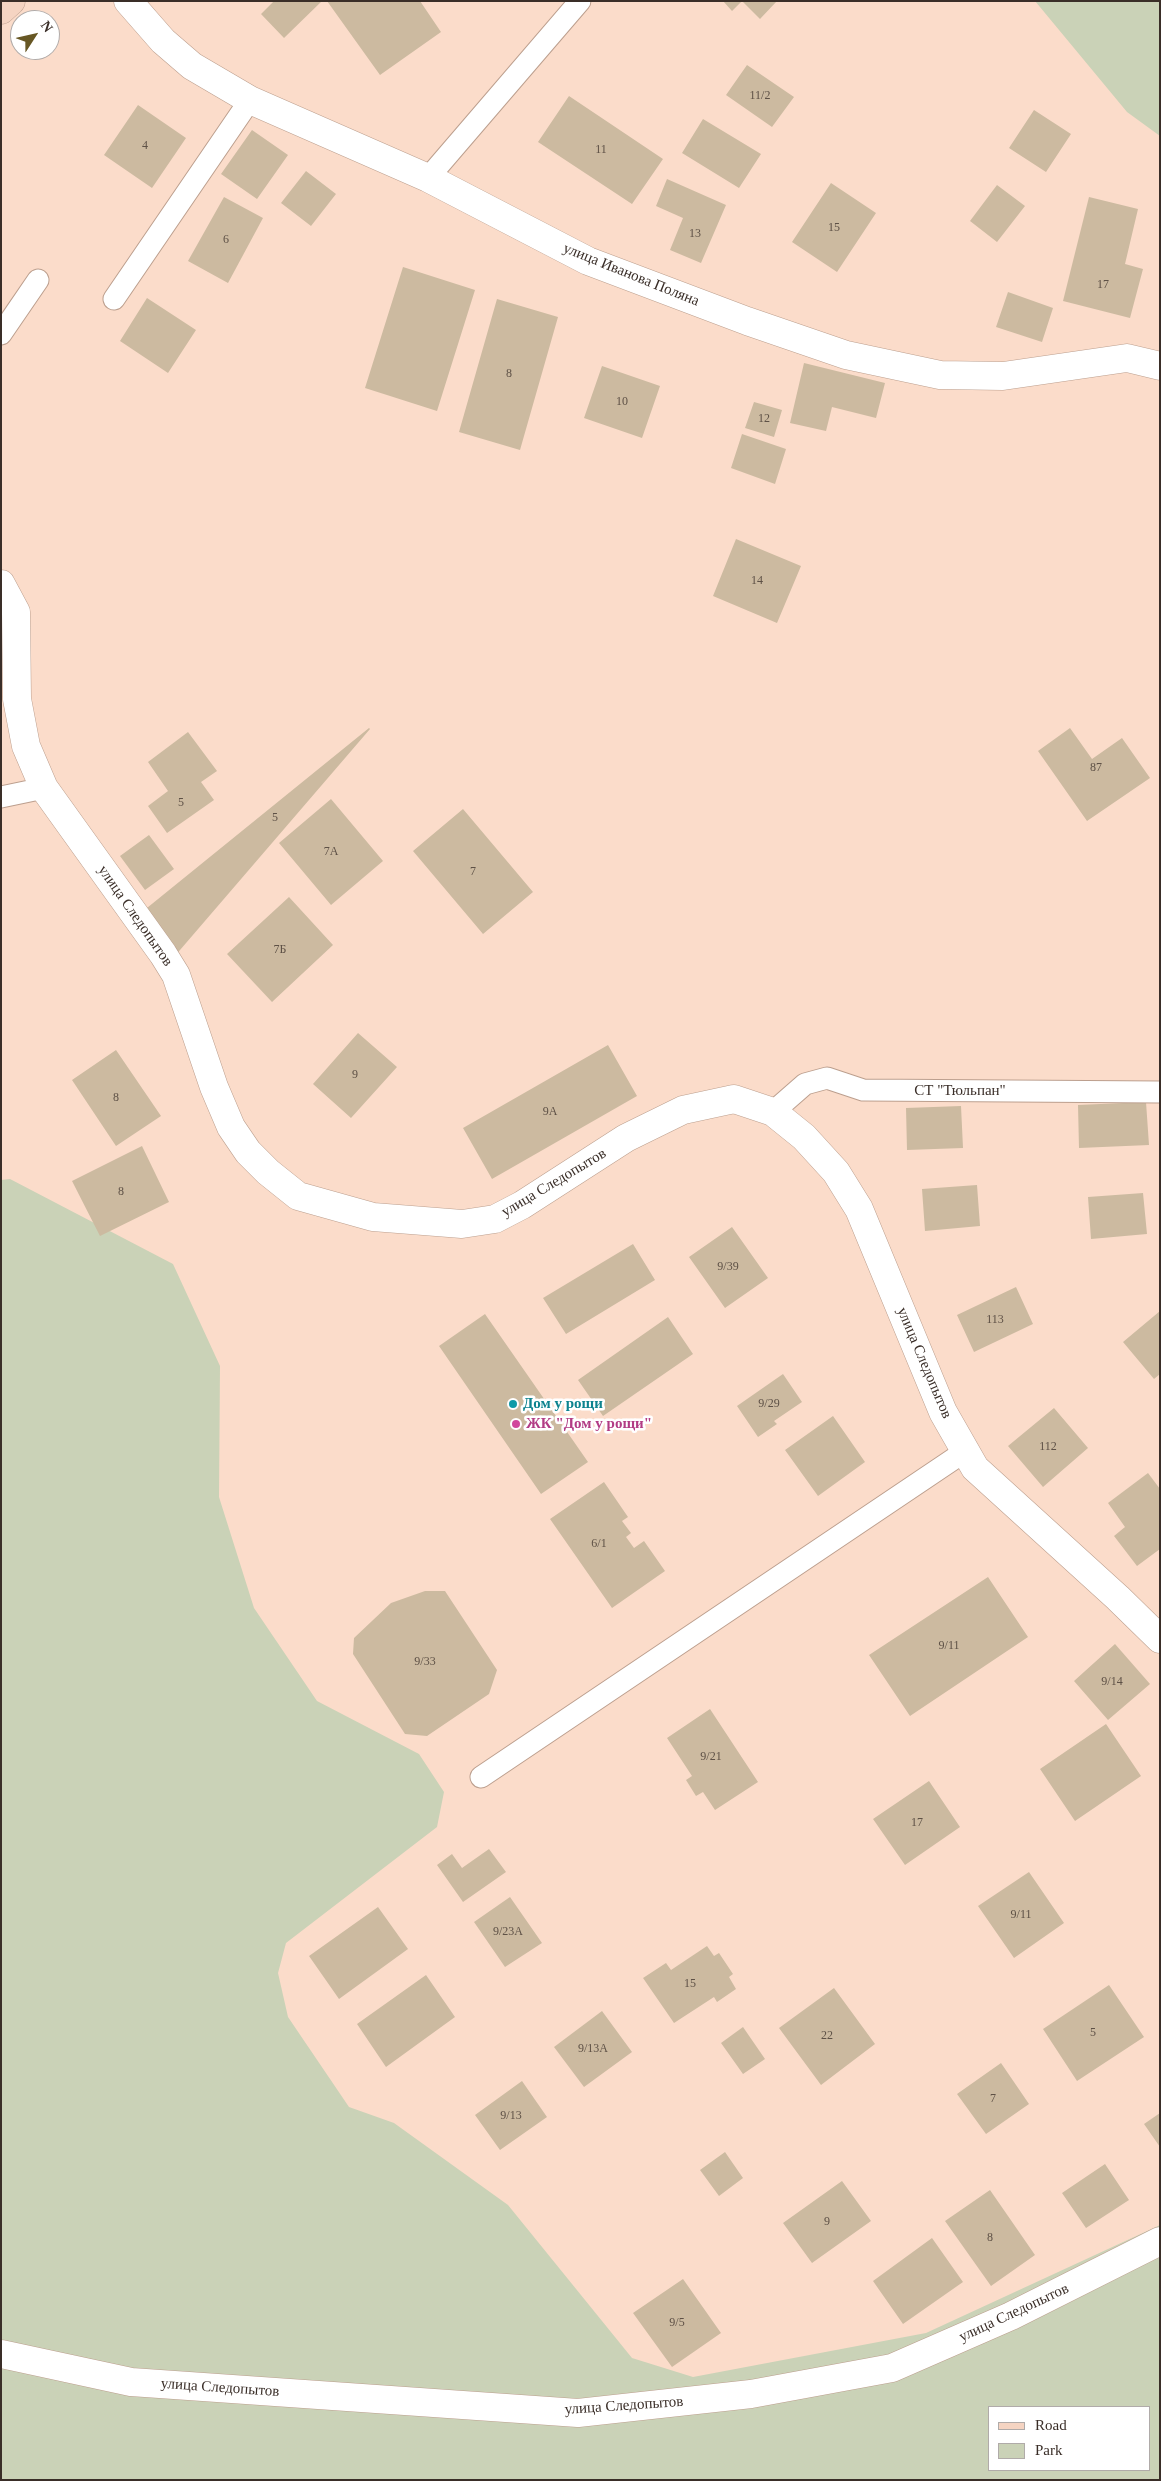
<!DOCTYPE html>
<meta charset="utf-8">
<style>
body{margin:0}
#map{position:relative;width:1161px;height:2481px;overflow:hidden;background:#fbdcca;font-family:Georgia,serif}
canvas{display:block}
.frame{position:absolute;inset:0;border:2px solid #3a2e28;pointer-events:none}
.legend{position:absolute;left:988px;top:2406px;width:162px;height:65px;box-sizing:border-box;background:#fff;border:1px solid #b0aba9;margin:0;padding:6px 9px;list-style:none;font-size:15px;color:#3a2e28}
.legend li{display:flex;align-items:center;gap:10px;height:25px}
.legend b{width:25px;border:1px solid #b0aba9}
.north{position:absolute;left:10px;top:10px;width:50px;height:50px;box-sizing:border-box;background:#fff;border:1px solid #b0aba9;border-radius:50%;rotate:55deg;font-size:14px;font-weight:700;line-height:20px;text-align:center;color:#3a2e28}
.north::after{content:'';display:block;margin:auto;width:18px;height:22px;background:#675724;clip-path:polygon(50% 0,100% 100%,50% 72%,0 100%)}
</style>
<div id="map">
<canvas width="1161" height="2481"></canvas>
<div class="frame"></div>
<ul class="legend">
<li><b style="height:6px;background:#f5d4c2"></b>Road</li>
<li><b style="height:14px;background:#cad2b7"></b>Park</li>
</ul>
<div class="north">N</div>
</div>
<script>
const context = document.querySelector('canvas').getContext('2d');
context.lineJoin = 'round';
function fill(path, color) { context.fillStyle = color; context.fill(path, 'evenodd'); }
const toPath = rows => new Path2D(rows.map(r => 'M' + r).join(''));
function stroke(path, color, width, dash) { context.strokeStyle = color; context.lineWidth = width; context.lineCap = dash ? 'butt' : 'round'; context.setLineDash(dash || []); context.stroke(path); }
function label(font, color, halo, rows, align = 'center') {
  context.font = font + ' Georgia,serif'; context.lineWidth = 5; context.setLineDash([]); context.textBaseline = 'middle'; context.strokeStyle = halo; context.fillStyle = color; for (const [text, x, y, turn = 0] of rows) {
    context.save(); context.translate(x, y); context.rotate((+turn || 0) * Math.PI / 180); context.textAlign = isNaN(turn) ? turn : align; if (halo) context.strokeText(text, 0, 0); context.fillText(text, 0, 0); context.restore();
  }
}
const green = toPath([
 [1035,1,1160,1,1160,136,1127,112],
 [10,1179,173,1264,220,1366,219,1497,254,1608,317,1701,419,1754,444,1792,437,1827,286,1943,278,1973,288,2017,349,2107,394,2123,508,2205,632,2358,693,2377,926,2333,1160,2225,1160,2480,1,2480,1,1180],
 [990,2407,1150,2407,1150,2470,990,2470]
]);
const building = toPath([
 [274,1,322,1,284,38,261,14],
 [327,1,420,1,441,32,380,75],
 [723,1,777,1,760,19,742,1,732,11],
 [747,65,794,97,772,127,726,95],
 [569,96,663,159,632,204,538,142],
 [138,105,186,138,152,188,104,155],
 [1034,110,1071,134,1046,172,1009,148],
 [703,119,761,154,739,188,682,153],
 [252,130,288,155,257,199,221,174],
 [306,171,336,194,311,226,281,203],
 [667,179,726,205,701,263,670,250,683,218,656,206],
 [831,183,876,213,837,272,792,242],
 [997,185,1025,206,997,242,970,221],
 [224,197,263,218,228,283,188,261],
 [1089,197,1138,209,1125,264,1143,269,1130,318,1063,301],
 [403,267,475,290,437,411,365,388],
 [1008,292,1053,308,1042,342,996,327],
 [147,298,196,330,168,373,120,341],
 [497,299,558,317,520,450,459,432],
 [804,363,885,383,876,418,832,407,826,431,790,423],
 [602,366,660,386,642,438,584,418],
 [754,402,782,410,774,437,745,428],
 [742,434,786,449,775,484,731,468],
 [736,539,801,566,777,623,713,596],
 [369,728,370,729,174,957,142,912],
 [1070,728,1092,759,1122,738,1150,778,1087,821,1038,751],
 [188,732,217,771,201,782,214,800,167,833,148,806,168,791,148,762],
 [331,799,383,861,331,905,279,843],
 [463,809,533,892,483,934,413,851],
 [149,835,174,869,145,890,120,856],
 [289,897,333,945,272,1002,227,954],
 [358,1033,397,1067,351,1118,313,1084],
 [608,1045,637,1096,492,1179,463,1128],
 [116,1050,161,1116,116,1146,72,1080],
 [1146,1102,1149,1145,1079,1148,1078,1105],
 [961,1106,963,1148,907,1150,906,1108],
 [142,1146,169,1202,100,1236,72,1181],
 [977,1185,980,1226,925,1231,922,1189],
 [1143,1193,1147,1234,1091,1239,1088,1197],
 [732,1227,768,1278,725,1308,689,1257],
 [633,1244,655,1280,566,1334,543,1298],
 [1016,1287,1033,1324,974,1352,957,1315],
 [1160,1311,1160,1374,1154,1379,1123,1342],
 [485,1314,588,1462,541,1494,439,1346],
 [668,1317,693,1354,603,1416,578,1380],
 [783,1374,802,1402,774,1421,777,1424,758,1437,737,1406],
 [1054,1408,1088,1448,1043,1487,1008,1446],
 [833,1416,865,1462,818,1496,785,1450],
 [1148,1473,1160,1489,1160,1549,1137,1566,1114,1536,1125,1527,1108,1503],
 [604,1482,628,1517,622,1521,631,1533,626,1537,634,1548,644,1541,665,1571,612,1608,550,1519],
 [988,1577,1028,1637,910,1716,869,1655],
 [425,1591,445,1591,497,1670,489,1694,427,1736,405,1734,353,1654,354,1638,391,1603],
 [1115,1644,1150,1684,1108,1720,1074,1681],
 [710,1709,758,1782,715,1810,703,1792,696,1796,686,1780,692,1776,667,1738],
 [1106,1724,1141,1776,1075,1821,1040,1769],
 [929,1781,960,1827,905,1865,873,1819],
 [489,1849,506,1872,463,1902,437,1865,452,1854,462,1868],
 [1029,1872,1064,1923,1014,1958,978,1906],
 [510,1897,542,1943,505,1967,474,1922],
 [378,1907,408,1949,339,1999,309,1956],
 [707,1946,714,1956,719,1953,733,1974,729,1977,736,1989,717,2002,714,1997,674,2023,643,1978,666,1963,671,1970],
 [426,1975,455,2017,386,2067,357,2024],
 [1109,1985,1144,2037,1077,2081,1043,2029],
 [834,1988,875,2044,821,2085,779,2028],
 [602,2011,632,2052,584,2087,554,2047],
 [743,2027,765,2059,743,2074,721,2043],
 [1001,2063,1029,2104,986,2134,957,2094],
 [522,2081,547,2117,500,2150,475,2115],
 [1160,2113,1160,2147,1144,2124],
 [725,2152,743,2178,719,2196,700,2170],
 [1105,2164,1129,2200,1086,2228,1062,2193],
 [842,2181,871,2221,812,2263,783,2223],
 [990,2190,1035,2255,991,2286,945,2221],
 [932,2238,963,2282,903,2324,873,2281],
 [683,2279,721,2333,672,2367,633,2313]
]);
const lane = toPath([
 [428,178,580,1],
 [114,299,250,100],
 [1,334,38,280],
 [1,797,44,788],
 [773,1112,805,1084,827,1078,863,1090,1160,1092],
 [481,1777,964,1452]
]);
const street = toPath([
 [128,1,163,41,192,66,250,100,428,178,588,261,747,321,846,355,940,375,1003,376,1127,358,1160,366],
 [1,584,16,612,17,699,26,746,44,788,163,954,176,975,214,1087,231,1127,248,1152,268,1172,298,1196,373,1217,462,1224,495,1219,522,1205,626,1138,683,1110,734,1099,773,1112,804,1137,836,1172,859,1209,943,1412,975,1468,1118,1598,1160,1639],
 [1,2354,131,2382,578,2413,751,2394,892,2368,1011,2316,1160,2241]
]);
const secondary = toPath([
 [1,10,11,1]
]);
const markers = [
 [513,1404,5,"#0f9aa8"],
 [516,1424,5,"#d1479c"]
];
const numberNames = [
 ["11/2",760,96],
 ["4",145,146],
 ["11",601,150],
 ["15",834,228],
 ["13",695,234],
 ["6",226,240],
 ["17",1103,285],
 ["8",509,374],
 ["10",622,402],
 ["12",764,419],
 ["14",757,581],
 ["87",1096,768],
 ["5",181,803],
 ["5",275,818],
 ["7А",331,852],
 ["7",473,872],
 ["7Б",280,950],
 ["9",355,1075],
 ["8",116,1098],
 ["9А",550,1112],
 ["8",121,1192],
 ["9/39",728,1267],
 ["113",995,1320],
 ["9/29",769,1404],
 ["112",1048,1447],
 ["6/1",599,1544],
 ["9/11",949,1646],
 ["9/33",425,1662],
 ["9/14",1112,1682],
 ["9/21",711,1757],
 ["17",917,1823],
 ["9/11",1021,1915],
 ["9/23А",508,1932],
 ["15",690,1984],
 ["5",1093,2033],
 ["22",827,2036],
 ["9/13А",593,2049],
 ["7",993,2099],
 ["9/13",511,2116],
 ["9",827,2222],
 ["8",990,2238],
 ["9/5",677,2323]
];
const streetNames = [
 ["улица Иванова Поляна",631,275,22],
 ["улица Следопытов",135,916,55],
 ["СТ \"Тюльпан\"",960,1091],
 ["улица Следопытов",554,1183,-31],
 ["улица Следопытов",924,1363,67],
 ["улица Следопытов",1014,2313,-25],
 ["улица Следопытов",220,2388,4],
 ["улица Следопытов",624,2406,-4]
];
const cultureNames = [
 ["Дом у рощи",523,1404]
];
const hotelNames = [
 ["ЖК \"Дом у рощи\"",526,1424]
];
fill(green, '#cad2b7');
fill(building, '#ccbaa0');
stroke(lane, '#bc9f8e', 23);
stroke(street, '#bc9f8e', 29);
stroke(secondary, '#bc9f8e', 29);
stroke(lane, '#fff', 21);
stroke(street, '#fff', 28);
stroke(secondary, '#f5d4c2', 28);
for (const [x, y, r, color] of markers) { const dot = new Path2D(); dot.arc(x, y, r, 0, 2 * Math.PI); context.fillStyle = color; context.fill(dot); stroke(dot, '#fff', 2); }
label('12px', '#5e5146', null, numberNames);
label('15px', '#3a2e28', '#fff', streetNames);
label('bold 15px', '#0d838f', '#fff', cultureNames, 'left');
label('bold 15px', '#b23c85', '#fff', hotelNames, 'left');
</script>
